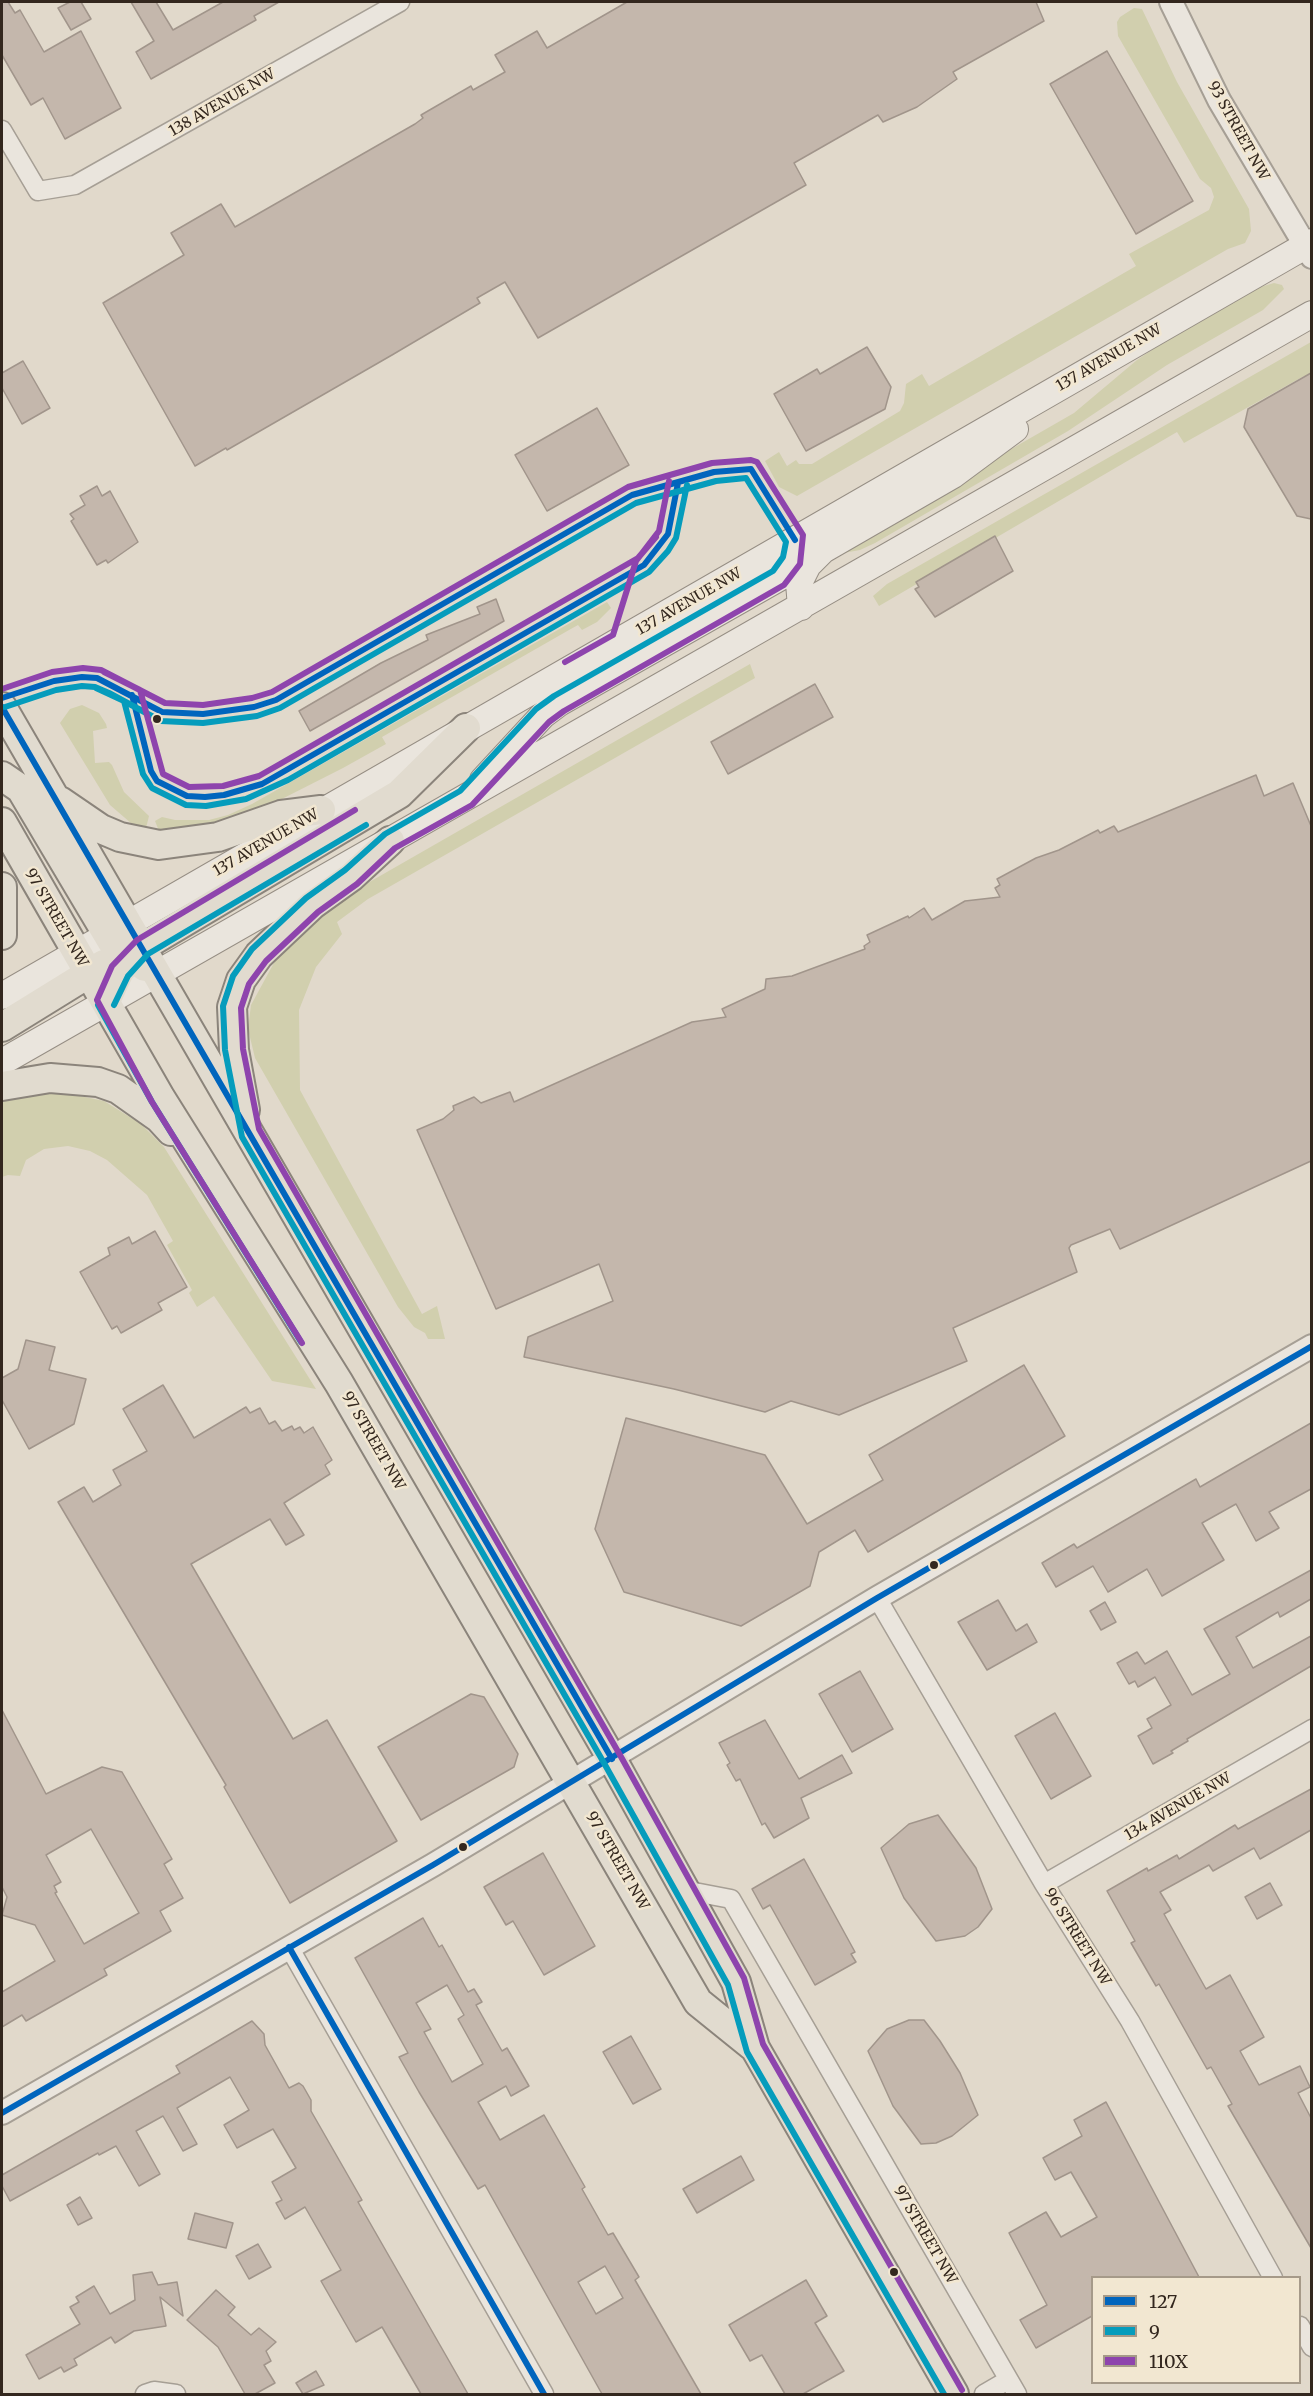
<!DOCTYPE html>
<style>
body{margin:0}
#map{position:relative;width:1313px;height:2396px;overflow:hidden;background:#e1d9cb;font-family:Merriweather,serif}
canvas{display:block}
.frame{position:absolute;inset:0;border:3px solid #33271e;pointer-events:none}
.legend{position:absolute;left:1091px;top:2276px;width:210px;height:108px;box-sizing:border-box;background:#f2e7d1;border:2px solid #a69a89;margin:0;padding:8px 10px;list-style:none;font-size:18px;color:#33271e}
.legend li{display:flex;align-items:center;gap:12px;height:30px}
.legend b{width:30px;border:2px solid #a69a89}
</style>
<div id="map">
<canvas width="1313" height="2396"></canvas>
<div class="frame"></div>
<ul class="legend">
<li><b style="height:8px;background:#0065bd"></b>127</li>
<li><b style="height:8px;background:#059cbc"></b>9</li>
<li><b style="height:8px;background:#8e44ad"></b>110X</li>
</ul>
</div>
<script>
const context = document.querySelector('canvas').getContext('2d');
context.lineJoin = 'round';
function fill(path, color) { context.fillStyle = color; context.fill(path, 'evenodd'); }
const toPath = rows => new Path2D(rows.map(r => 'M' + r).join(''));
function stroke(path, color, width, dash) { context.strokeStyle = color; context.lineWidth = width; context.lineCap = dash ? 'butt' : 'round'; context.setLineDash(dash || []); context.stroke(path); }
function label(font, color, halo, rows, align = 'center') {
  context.font = font + ' Merriweather,serif'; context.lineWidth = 5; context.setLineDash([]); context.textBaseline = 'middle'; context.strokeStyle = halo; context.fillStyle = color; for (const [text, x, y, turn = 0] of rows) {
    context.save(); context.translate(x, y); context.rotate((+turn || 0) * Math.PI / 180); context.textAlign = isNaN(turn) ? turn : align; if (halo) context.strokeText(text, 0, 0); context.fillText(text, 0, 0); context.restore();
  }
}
const green = toPath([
 [1134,8,1142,9,1177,82,1249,209,1251,231,1245,243,1228,249,797,496,779,487,765,461,779,452,787,466,796,460,799,464,812,464,900,411,904,403,906,384,922,374,929,386,1136,266,1129,254,1209,210,1214,197,1211,188,1200,179,1118,36,1117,22,1120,17],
 [1274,283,1282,285,1284,289,1263,310,1167,365,1068,431,875,543,860,550,838,554,839,548,1074,413,1137,360,1168,339,1257,288],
 [1311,342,1311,378,1304,376,1184,443,1177,432,879,606,873,596,887,584],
 [607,602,611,608,597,622,582,630,578,625,569,630,382,737,386,744,343,768,270,805,224,823,161,836,155,821,162,817,175,820,209,820,228,815,252,804],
 [750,664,755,678,368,899,337,922,342,934,316,967,299,1010,300,1090,422,1314,437,1306,445,1339,428,1339,425,1333,414,1327,398,1307,255,1058,248,1029,251,1005,275,961,299,935,359,888],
 [82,705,99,713,106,724,107,728,93,731,95,763,109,762,112,765,124,792,149,816,146,828,132,824,110,805,60,723,70,709],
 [41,1088,104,1101,141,1124,164,1147,316,1389,272,1381,214,1296,197,1307,189,1293,192,1290,167,1245,173,1241,147,1195,107,1160,90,1151,68,1146,44,1149,26,1160,20,1176,8,1175,2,1177,2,1095]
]);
const building = toPath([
 [2,2,8,2,15,13,20,10,44,52,81,31,121,108,65,139,43,98,31,105,2,55,2,2],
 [70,2,81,2,91,19,71,30,58,8,70,2],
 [131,2,156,2,173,30,223,2,279,2,254,16,256,20,151,79,136,52,154,41,131,2],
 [627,2,1036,2,1044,21,953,72,957,79,917,107,883,122,878,115,794,163,806,185,538,338,505,282,477,298,480,303,392,355,227,450,226,448,195,466,103,303,184,255,171,233,221,204,235,227,415,124,423,118,421,115,471,86,473,90,505,72,495,55,537,31,547,48,627,2],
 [1107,51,1193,201,1136,234,1050,84,1107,51],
 [867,347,891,387,885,409,806,451,774,394,817,369,820,374,867,347],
 [23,361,50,408,22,424,2,388,2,373,23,361],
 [1311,373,1311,519,1297,516,1244,427,1248,409,1311,373],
 [597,408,629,465,547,511,515,455,597,408],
 [97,486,102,496,110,491,138,542,108,563,106,560,97,565,71,521,74,519,70,514,85,505,80,496,97,486],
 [995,536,1013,571,935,617,915,589,919,587,916,582,995,536],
 [496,599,504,621,310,731,299,711,381,663,428,640,426,635,480,614,477,607,496,599],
 [815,684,833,717,728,774,711,742,815,684],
 [1256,775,1264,796,1293,783,1311,826,1311,1161,1120,1249,1110,1229,1071,1245,1069,1248,1077,1272,953,1328,967,1361,839,1415,791,1401,765,1412,674,1389,524,1357,528,1337,613,1301,599,1264,496,1309,417,1130,443,1119,454,1110,453,1106,474,1097,481,1103,510,1092,514,1102,692,1022,726,1017,722,1009,765,989,766,979,792,976,865,949,864,946,870,942,867,935,908,916,909,918,924,908,932,920,965,901,1000,897,995,888,1000,885,997,879,1036,858,1059,850,1098,830,1100,833,1114,826,1118,832,1256,775],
 [155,1231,187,1287,158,1303,162,1310,121,1333,117,1326,112,1329,80,1272,110,1255,108,1248,129,1237,132,1244,155,1231],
 [26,1340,55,1347,49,1370,86,1379,74,1424,29,1449,2,1400,2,1378,18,1369,26,1340],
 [1024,1365,1065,1436,868,1552,855,1530,819,1552,810,1586,741,1626,624,1592,595,1529,626,1418,765,1455,807,1524,883,1480,869,1455,1024,1365],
 [163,1385,194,1438,246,1407,250,1413,260,1408,269,1424,275,1421,282,1431,292,1426,294,1430,300,1427,304,1433,313,1427,332,1460,325,1465,330,1474,284,1503,304,1535,286,1545,270,1519,191,1564,293,1739,327,1720,397,1841,290,1903,224,1787,226,1785,58,1502,84,1487,93,1502,121,1485,113,1470,147,1451,123,1409,163,1385],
 [1311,1423,1311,1489,1269,1512,1279,1528,1256,1541,1236,1504,1202,1523,1224,1560,1162,1596,1147,1569,1108,1592,1093,1566,1056,1587,1042,1563,1074,1544,1077,1548,1196,1479,1200,1487,1311,1423],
 [1311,1570,1311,1599,1280,1617,1278,1612,1236,1637,1253,1668,1311,1636,1311,1666,1187,1739,1188,1741,1171,1751,1173,1753,1153,1764,1138,1736,1152,1728,1147,1719,1171,1705,1155,1677,1138,1687,1135,1681,1129,1684,1117,1663,1137,1652,1145,1664,1167,1651,1192,1695,1230,1674,1204,1629,1311,1570],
 [998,1600,1016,1631,1027,1624,1037,1642,987,1670,958,1622,998,1600],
 [1105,1602,1116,1622,1101,1630,1090,1611,1105,1602],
 [860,1671,893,1729,852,1752,819,1694,860,1671],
 [471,1694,484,1697,518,1754,514,1767,421,1820,378,1747,471,1694],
 [2,1710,46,1794,102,1767,122,1772,172,1859,164,1864,183,1898,160,1911,171,1931,104,1969,107,1975,26,2021,22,2015,2,2027,2,1992,55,1961,35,1925,2,1915,7,1897,2,1887,2,1710],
 [91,1829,139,1913,84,1944,55,1893,57,1892,54,1886,61,1882,46,1855,91,1829],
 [1055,1713,1091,1776,1051,1799,1015,1736,1055,1713],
 [765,1720,799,1779,842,1755,852,1773,801,1798,809,1818,774,1838,765,1823,762,1825,740,1779,736,1781,727,1765,730,1763,719,1743,765,1720],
 [1311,1789,1311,1830,1260,1859,1254,1848,1213,1871,1209,1865,1160,1892,1171,1910,1164,1914,1206,1989,1230,1975,1264,2037,1240,2051,1259,2085,1300,2066,1310,2087,1298,2093,1311,2118,1311,2248,1228,2106,1232,2104,1211,2067,1207,2069,1159,1984,1156,1986,1131,1943,1135,1941,1107,1891,1147,1868,1148,1871,1177,1855,1179,1859,1235,1825,1238,1829,1311,1789],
 [938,1815,976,1868,992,1909,978,1927,965,1936,936,1941,904,1898,881,1848,909,1824,938,1815],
 [543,1853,595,1946,544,1975,513,1921,506,1925,484,1887,543,1853],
 [804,1859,855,1952,851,1954,856,1962,815,1985,770,1905,763,1909,752,1889,804,1859],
 [1270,1883,1282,1905,1257,1919,1245,1897,1270,1883],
 [423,1918,439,1947,442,1945,468,1992,474,1989,482,2002,476,2005,502,2051,507,2048,529,2086,511,2096,506,2086,478,2102,500,2140,544,2115,585,2187,582,2189,608,2235,613,2233,639,2277,635,2280,701,2394,602,2394,485,2185,478,2189,419,2092,399,2057,408,2053,355,1958,423,1918],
 [447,1985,464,2015,458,2019,483,2064,452,2082,424,2032,431,2029,416,2003,447,1985],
 [605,2266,623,2298,596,2314,578,2282,605,2266],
 [909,2020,924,2020,940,2041,960,2073,978,2115,952,2136,936,2143,921,2144,893,2106,868,2051,887,2029,909,2020],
 [252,2021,264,2034,265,2045,289,2088,299,2083,303,2086,311,2100,311,2111,362,2200,358,2202,468,2394,421,2394,382,2327,356,2342,321,2281,341,2270,305,2207,285,2219,276,2203,282,2200,272,2182,296,2168,273,2129,237,2148,224,2125,249,2110,230,2077,177,2108,197,2144,183,2151,163,2116,136,2131,160,2174,139,2186,116,2146,99,2155,98,2153,10,2201,2,2186,2,2175,180,2073,176,2066,252,2021],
 [631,2036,661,2089,633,2104,603,2052,631,2036],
 [1106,2102,1199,2277,1092,2277,1092,2316,1036,2348,1020,2320,1047,2305,1009,2233,1046,2212,1061,2237,1097,2217,1071,2172,1055,2180,1043,2158,1082,2136,1074,2120,1106,2102],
 [741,2156,754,2180,697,2213,683,2189,741,2156],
 [80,2197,92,2218,78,2225,67,2205,80,2197],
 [195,2213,233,2223,226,2248,188,2239,195,2213],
 [258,2244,271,2267,249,2279,236,2256,258,2244],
 [152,2272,158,2285,177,2282,183,2316,160,2297,166,2326,134,2331,115,2343,111,2337,74,2359,77,2365,64,2372,61,2367,39,2379,26,2355,80,2324,70,2307,79,2302,76,2297,94,2286,110,2314,135,2300,133,2275,152,2272],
 [806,2280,827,2316,815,2323,844,2371,803,2394,785,2394,762,2355,750,2361,729,2325,806,2280],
 [216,2290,235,2307,228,2315,251,2335,259,2328,276,2342,266,2351,271,2361,264,2365,275,2383,255,2394,245,2394,218,2347,187,2320,216,2290],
 [316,2371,324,2385,303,2394,296,2383,316,2371]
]);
const minor = toPath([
 [2,130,38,191,75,185,400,2],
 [877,1598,1044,1884,1130,2021,1273,2278],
 [1044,1884,1312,1729],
 [684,1890,731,1899,1017,2394],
 [289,1947,544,2394],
 [1300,2326,1312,2347],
 [145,2394,154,2391,176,2394],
 [984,2394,1008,2380]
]);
const tertiary = toPath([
 [1171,2,1219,100,1312,257],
 [2,2113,433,1865,877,1598,1312,1346]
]);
const secondary = toPath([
 [801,607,799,583,808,565,823,550,953,475,1015,429],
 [483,780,543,715,559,703,779,578,792,561,795,540],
 [2,996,1312,242],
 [2,1062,1312,314]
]);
const primary = toPath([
 [2,707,612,1759,736,1982,755,2048,954,2394],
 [2,776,21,789,112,942,145,967],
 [60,801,101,829,120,837,159,845,218,837,281,815,321,810],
 [2,822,160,1097,339,1383,698,2002,755,2048],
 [2,887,2,935],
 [106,1001,120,971,142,947,399,794,466,728],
 [2,1027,104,964],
 [2,1086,50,1078,98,1082,118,1089,159,1118,171,1131],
 [245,1110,234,1050,232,1007,241,980,259,955,312,905,351,877,390,841]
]);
const bus1 = toPath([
 [132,695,151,771,157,781,187,796,205,797,224,795,262,784,644,565,668,534,678,483],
 [2,698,54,681,82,677,97,678,162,712,203,714,254,707,276,700,632,495,714,472,751,469,795,540],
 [2,707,612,1759],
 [289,1947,544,2394],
 [2,2113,433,1865,877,1598,1312,1346]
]);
const bus2 = toPath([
 [96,688,124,701,143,774,152,788,186,805,206,806,246,799,288,780,649,572,668,551,676,538,687,485],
 [5,707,56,690,82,686,95,687,109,693,161,721,203,723,257,716,280,708,636,503,716,481,746,478,786,542,783,557,773,571,554,696,536,709,460,791,385,834,345,870,306,898,252,949,233,976,223,1006,225,1050,242,1137,604,1763,728,1985,747,2052,944,2394],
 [98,1005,152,1102,301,1342],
 [114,1005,128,976,148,954,366,825]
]);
const bus3 = toPath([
 [565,662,613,635,636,561,659,531,669,481],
 [104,672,140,690,163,774,189,787,223,786,259,776,280,764,638,558,656,537],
 [2,689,52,672,83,668,101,670,165,703,203,705,252,698,272,692,628,487,712,463,751,460,757,462,803,535,800,564,784,585,564,711,549,722,472,805,395,848,357,884,318,912,266,961,249,984,241,1008,243,1049,259,1129,620,1755,744,1978,763,2044,962,2390],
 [302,1343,152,1102,97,1000,112,966,137,940,355,810]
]);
const markers = [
 [157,719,5,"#33271e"],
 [934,1565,5,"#33271e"],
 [463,1847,5,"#33271e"],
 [894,2272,5,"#33271e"]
];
const streetNames = [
 ["138 AVENUE NW",222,103,-30],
 ["93 STREET NW",1238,131,61],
 ["137 AVENUE NW",1109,358,-30],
 ["137 AVENUE NW",689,602,-30],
 ["137 AVENUE NW",266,843,-30],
 ["97 STREET NW",56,918,60],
 ["97 STREET NW",373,1441,60],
 ["134 AVENUE NW",1178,1807,-30],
 ["97 STREET NW",617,1861,60],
 ["96 STREET NW",1077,1937,58],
 ["97 STREET NW",925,2235,60]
];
fill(green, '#d1cfae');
fill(building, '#c4b7ac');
stroke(building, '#a1958b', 1.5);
stroke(minor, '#a69f95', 21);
stroke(tertiary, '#a69f95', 26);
stroke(secondary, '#968e84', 28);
stroke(primary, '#8b847b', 32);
stroke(minor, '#eae5dd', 18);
stroke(tertiary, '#eae5dd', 22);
stroke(secondary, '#eae5dd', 26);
stroke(primary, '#e1dbcf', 28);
stroke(bus1, '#0065bd', 6);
stroke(bus2, '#059cbc', 6);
stroke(bus3, '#8e44ad', 6);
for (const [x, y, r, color] of markers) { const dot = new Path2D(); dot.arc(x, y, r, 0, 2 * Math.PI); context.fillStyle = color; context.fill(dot); stroke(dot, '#f2e7d1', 2); }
label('15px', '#33271e', '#f2e7d1', streetNames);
</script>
